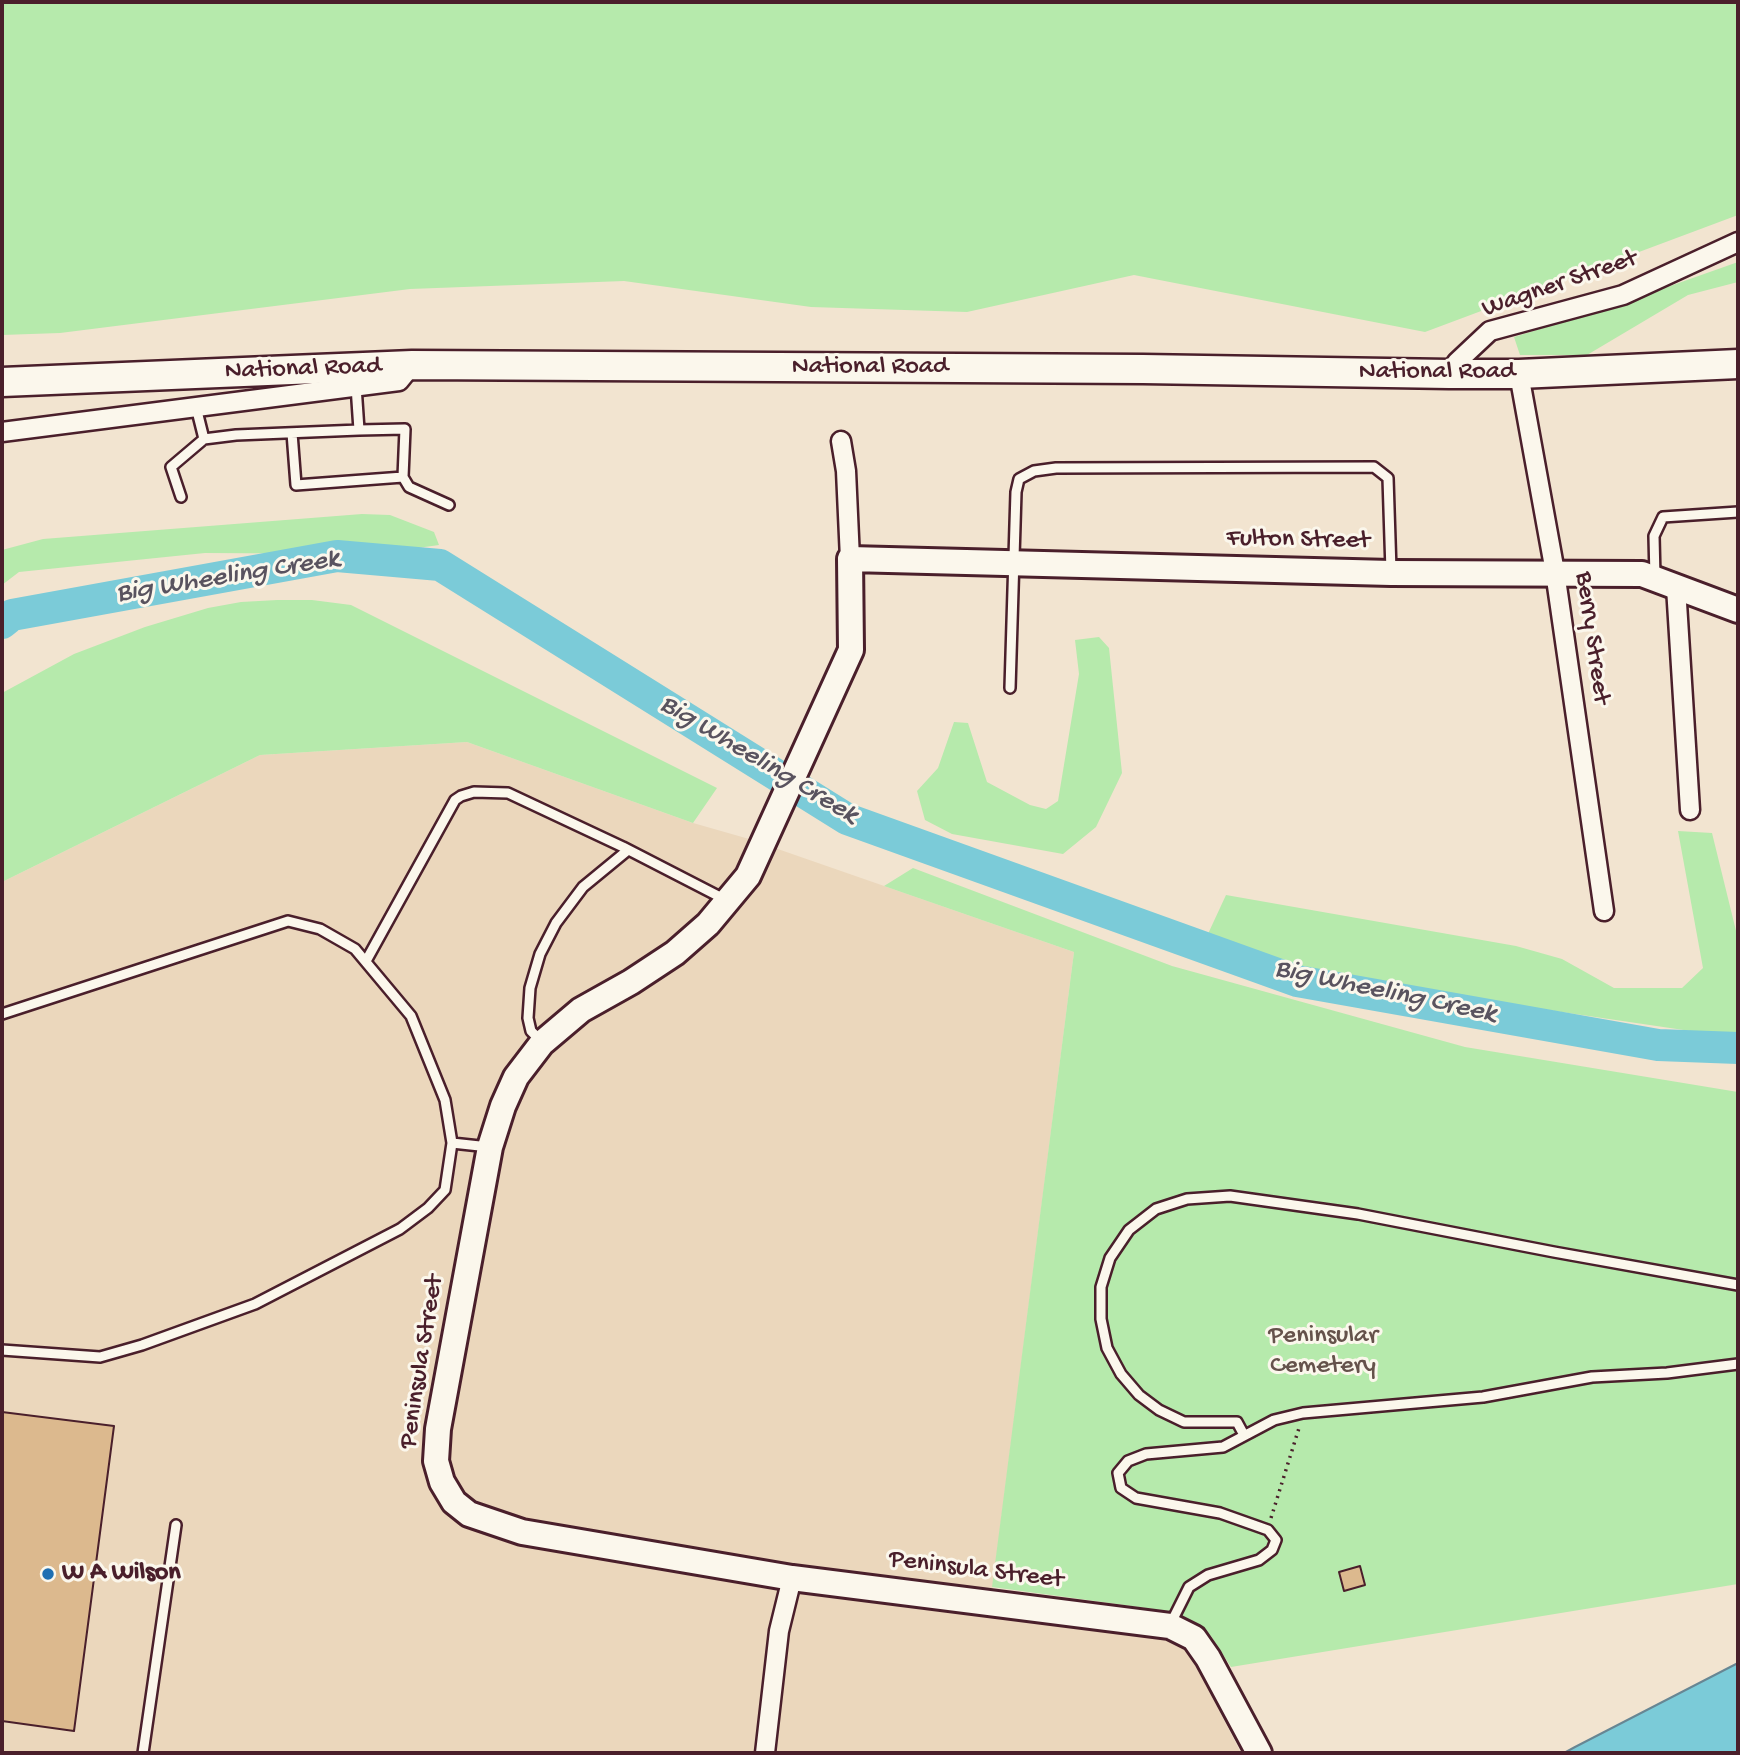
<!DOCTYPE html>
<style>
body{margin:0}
#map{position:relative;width:1740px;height:1755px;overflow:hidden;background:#f2e4d0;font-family:"Gochi Hand",sans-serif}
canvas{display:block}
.frame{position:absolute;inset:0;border:4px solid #4a1f2b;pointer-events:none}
</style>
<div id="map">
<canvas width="1740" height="1755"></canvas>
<div class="frame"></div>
</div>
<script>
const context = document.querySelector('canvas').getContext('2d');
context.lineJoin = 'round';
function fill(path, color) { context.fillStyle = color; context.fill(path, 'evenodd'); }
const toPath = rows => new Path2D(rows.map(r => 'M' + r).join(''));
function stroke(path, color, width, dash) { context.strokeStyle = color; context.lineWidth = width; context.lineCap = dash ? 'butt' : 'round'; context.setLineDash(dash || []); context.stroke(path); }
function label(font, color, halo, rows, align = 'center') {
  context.font = font + ' "Gochi Hand",sans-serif'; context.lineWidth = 6; context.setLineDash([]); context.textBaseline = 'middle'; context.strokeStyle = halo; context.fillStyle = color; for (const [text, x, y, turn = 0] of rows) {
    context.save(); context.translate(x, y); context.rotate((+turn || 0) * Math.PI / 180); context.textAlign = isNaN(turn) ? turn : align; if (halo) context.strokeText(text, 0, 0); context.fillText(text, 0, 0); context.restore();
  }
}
const built = toPath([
 [467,742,693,823,749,839,1074,952,989,1615,1183,1641,1241,1753,2,1753,2,882,260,755]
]);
const green = toPath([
 [2,2,1738,2,1738,215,1425,332,1134,275,967,312,811,307,624,281,410,289,60,333,2,335],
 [1738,262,1738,282,1688,295,1587,355,1520,355,1514,337,1608,308],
 [362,514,390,515,434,532,439,545,375,554,205,553,19,572,2,585,2,550,43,539],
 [277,600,312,600,351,605,717,788,693,823,467,742,260,755,2,882,2,693,74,654,145,627,208,608,241,602],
 [1099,637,1109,648,1122,773,1096,827,1063,854,952,834,925,820,917,791,938,768,954,722,968,723,987,782,1030,805,1046,809,1058,801,1079,674,1075,640],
 [1678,831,1712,833,1738,939,1738,1038,1344,980,1207,936,1226,895,1516,946,1562,959,1614,988,1682,988,1703,968],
 [913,868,1172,966,1465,1047,1738,1092,1738,1584,1231,1667,1211,1636,1168,1611,992,1587,1074,952,884,886]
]);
const water = toPath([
 [1738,1663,1738,1753,1564,1753,1575,1747,1738,1663]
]);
const river = toPath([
 [2,623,12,615,337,556,440,565,847,819,1297,981,1658,1045,1738,1048]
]);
const building = toPath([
 [2,1412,114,1426,74,1731,2,1721,2,1412],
 [1360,1566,1365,1585,1344,1591,1339,1572,1360,1566]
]);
const path = toPath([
 [1271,1518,1299,1428]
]);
const lane = toPath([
 [196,407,204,439,236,435,359,430,356,386],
 [292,433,296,485,403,477,405,429,359,430],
 [403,477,409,487,449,505],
 [181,497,171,467,204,439],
 [1655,578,1654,536,1663,517,1738,512],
 [1010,688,1016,492,1019,479,1034,471,1056,468,1374,467,1388,478,1391,571],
 [366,961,455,800,461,796,474,792,508,793,623,847,726,900],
 [2,1014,288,921,320,929,355,949,411,1016,445,1100,452,1143,445,1190,428,1208,400,1229,255,1304,142,1345,100,1357,2,1350],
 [541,1041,531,1031,528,1018,530,988,540,954,556,923,583,887,628,850],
 [452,1143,489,1147],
 [1244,1435,1237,1422,1184,1422,1159,1410,1139,1395,1121,1374,1107,1348,1101,1319,1101,1287,1110,1258,1129,1230,1156,1209,1187,1199,1230,1196,1358,1214,1554,1252,1738,1285],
 [1170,1625,1189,1587,1208,1575,1259,1560,1272,1550,1276,1540,1268,1530,1220,1513,1136,1498,1121,1488,1118,1473,1128,1461,1146,1454,1223,1447,1274,1420,1303,1413,1483,1397,1592,1377,1667,1373,1738,1364],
 [143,1753,176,1525]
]);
const street = toPath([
 [1449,374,1457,362,1490,331,1623,295,1738,242],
 [1519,374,1555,572,1604,911],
 [2,432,399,381,412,365],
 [841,441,846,471,850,559],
 [1676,587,1690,810],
 [765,1753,779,1631,792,1578]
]);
const secondary = toPath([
 [1259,1753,1208,1658,1194,1638,1170,1626,792,1578,522,1532,469,1514,454,1502,442,1482,436,1461,438,1429,490,1147,503,1106,516,1077,542,1043,581,1010,631,982,675,953,708,924,748,876,851,650,850,559,1391,573,1642,574,1738,610]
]);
const primary = toPath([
 [2,382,412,365,1143,369,1449,374,1519,374,1738,364]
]);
const markers = [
 [48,1574,7,"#1f6fb2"]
];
const streetNames = [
 ["Wagner Street",1560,285,-19],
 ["National Road",870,368],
 ["National Road",303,370,-2],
 ["National Road",1437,373],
 ["Fulton Street",1298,541,1],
 ["Berry Street",1591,638,82],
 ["Peninsula Street",423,1362,-81],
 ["Peninsula Street",976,1571,7]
];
const parkNames = [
 ["Peninsular",1323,1337],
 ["Cemetery",1323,1367]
];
const poiNames = [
 ["W A Wilson",62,1574]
];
const waterNames = [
 ["Big Wheeling Creek",228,578,-9],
 ["Big Wheeling Creek",758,761,31],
 ["Big Wheeling Creek",1385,993,12]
];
fill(built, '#ebd7bc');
fill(green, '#b6eaac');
fill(water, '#7bcbd8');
stroke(water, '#678693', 2);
stroke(river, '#7bcbd8', 32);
fill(building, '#dcb98e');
stroke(building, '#4a1f2b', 2);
stroke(lane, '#4a1f2b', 14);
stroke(street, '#4a1f2b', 23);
stroke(secondary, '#4a1f2b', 30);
stroke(primary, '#4a1f2b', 33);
stroke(path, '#4a1f2b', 3.5, [2, 5]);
stroke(lane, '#fbf7ec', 9);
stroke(street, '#fbf7ec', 18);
stroke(secondary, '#fbf7ec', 24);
stroke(primary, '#fbf7ec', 28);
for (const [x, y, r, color] of markers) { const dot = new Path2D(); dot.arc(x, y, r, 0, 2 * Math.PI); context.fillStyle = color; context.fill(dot); stroke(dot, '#fbf7ec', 2.5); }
label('26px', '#4a1f2b', '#fbf7ec', streetNames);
label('26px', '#65524b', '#fbf7ec', parkNames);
label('bold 26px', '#4a1f2b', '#fbf7ec', poiNames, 'left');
label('italic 28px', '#59535f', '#fbf7ec', waterNames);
</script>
